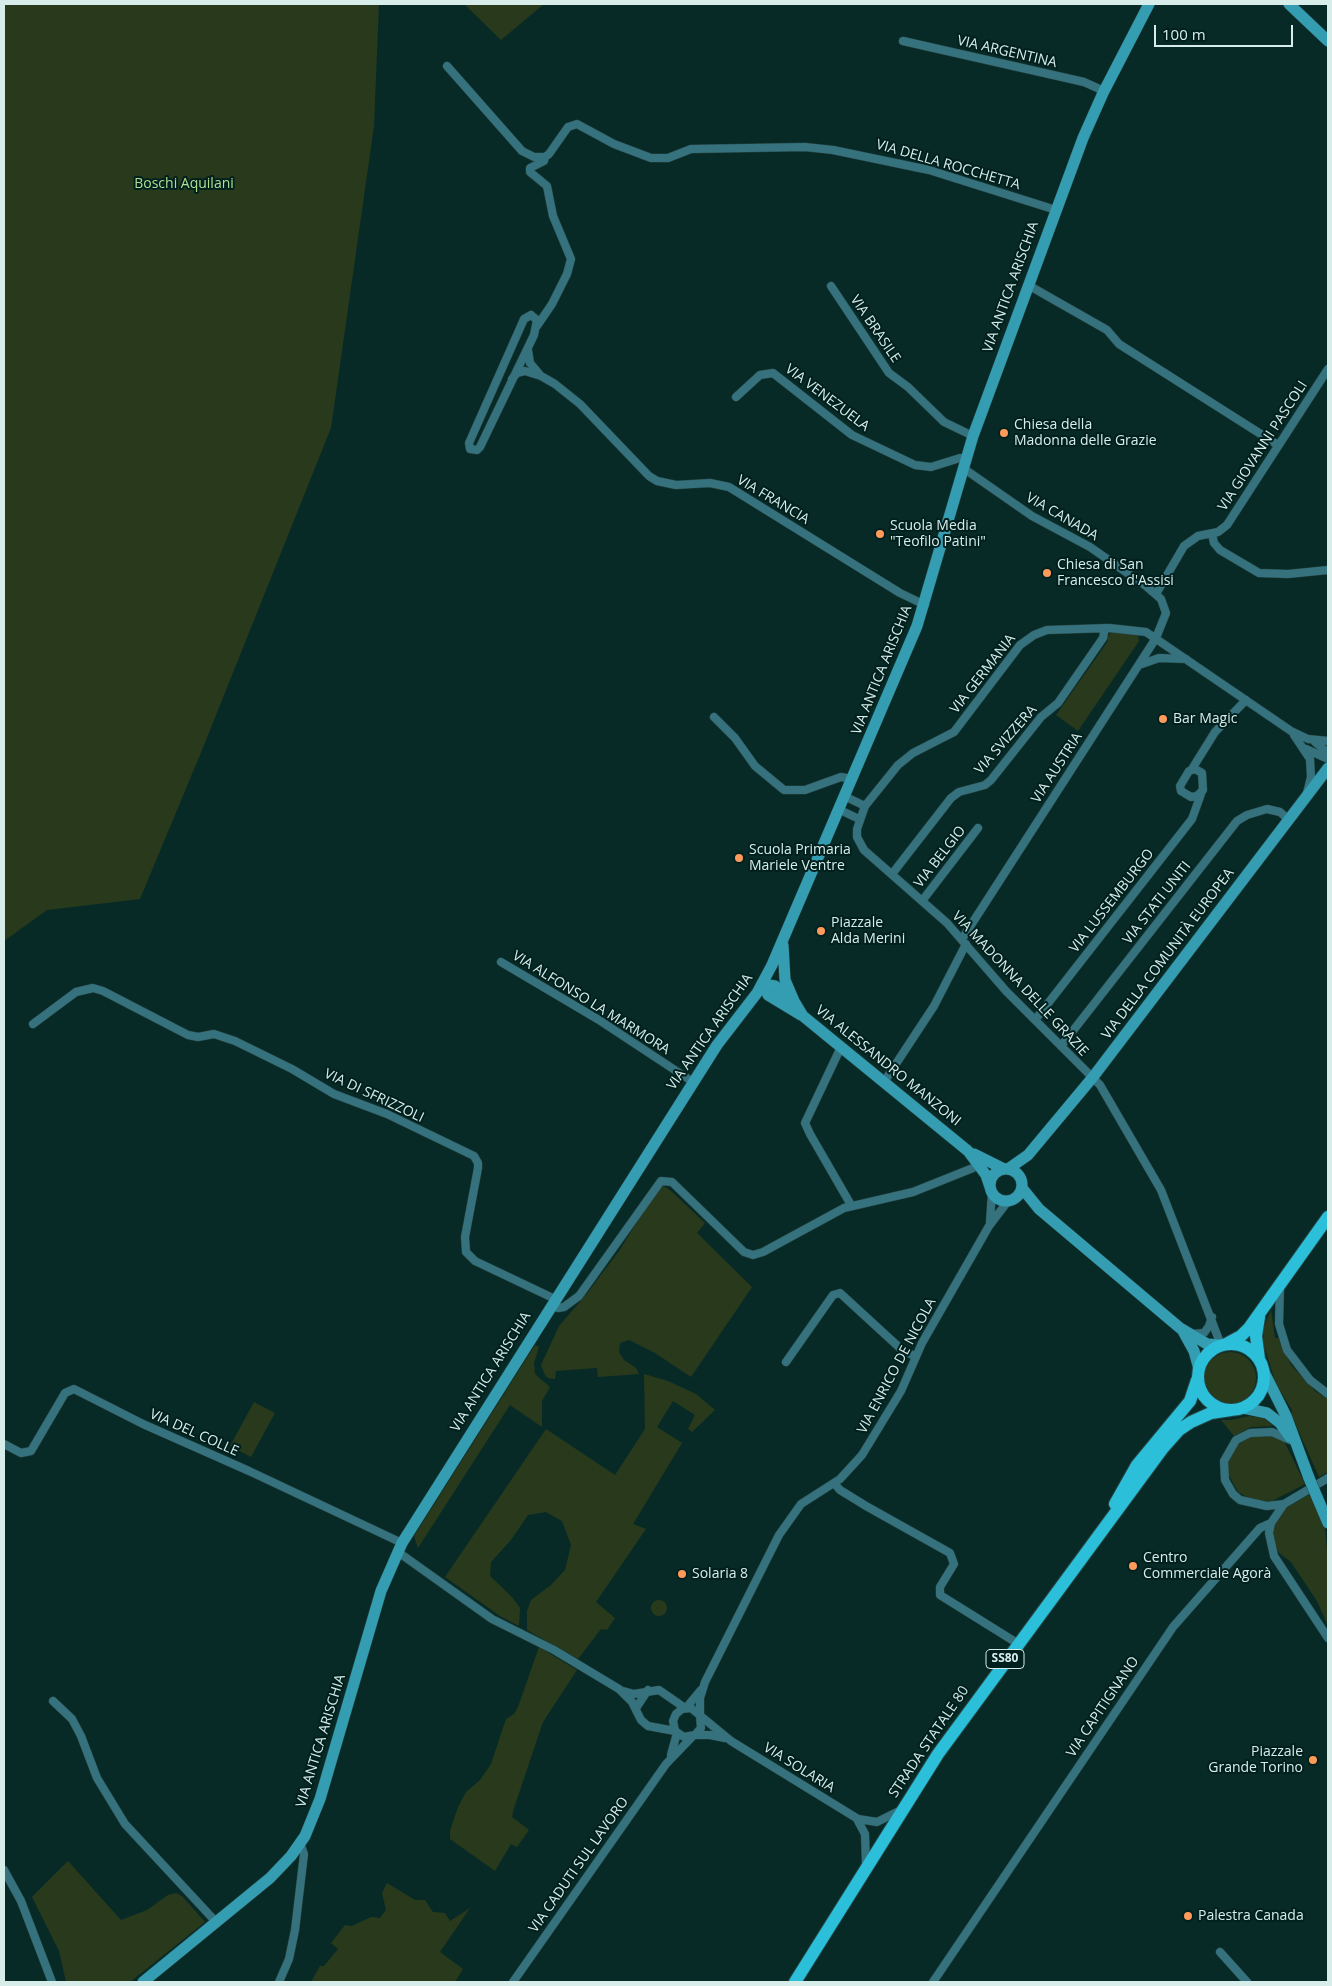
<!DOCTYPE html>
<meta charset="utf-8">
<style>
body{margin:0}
#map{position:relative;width:1332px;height:1986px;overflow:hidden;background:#082a27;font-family:"Open Sans",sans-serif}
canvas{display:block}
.frame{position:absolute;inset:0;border:5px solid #d7edea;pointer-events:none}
.scale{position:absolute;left:1154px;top:25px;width:139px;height:22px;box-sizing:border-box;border:2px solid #d7edea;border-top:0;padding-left:6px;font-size:15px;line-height:18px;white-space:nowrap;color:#d7edea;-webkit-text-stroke:4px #00201e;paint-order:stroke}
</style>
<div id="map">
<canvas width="1332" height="1986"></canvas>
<div class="frame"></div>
<div class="scale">100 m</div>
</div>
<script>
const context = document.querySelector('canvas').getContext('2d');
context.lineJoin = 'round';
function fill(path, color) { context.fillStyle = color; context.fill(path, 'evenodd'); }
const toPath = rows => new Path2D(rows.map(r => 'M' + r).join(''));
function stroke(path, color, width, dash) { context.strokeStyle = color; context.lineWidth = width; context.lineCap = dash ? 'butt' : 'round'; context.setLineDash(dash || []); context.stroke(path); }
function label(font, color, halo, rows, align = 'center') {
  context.font = font + ' "Open Sans",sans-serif'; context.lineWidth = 4; context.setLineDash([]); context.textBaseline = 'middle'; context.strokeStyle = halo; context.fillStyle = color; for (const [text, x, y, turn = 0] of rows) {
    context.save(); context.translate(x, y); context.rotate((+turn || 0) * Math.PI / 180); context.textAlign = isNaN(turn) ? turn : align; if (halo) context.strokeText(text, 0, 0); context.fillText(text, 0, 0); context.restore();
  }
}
const green = toPath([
 [4,4,379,4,374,126,331,428,202,750,140,899,47,910,4,941],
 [464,4,544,4,501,40],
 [1137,630,1139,641,1078,731,1056,715,1108,641,1106,639,1112,631],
 [663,1186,671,1191,705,1223,697,1233,752,1287,691,1377,655,1353,629,1340,620,1343,619,1352,624,1360,636,1368,639,1374,598,1377,597,1368,556,1371,555,1379,548,1378,545,1375,541,1365,559,1326,585,1296,619,1251,657,1190],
 [1271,1310,1275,1338,1278,1338,1291,1365,1315,1391,1328,1399,1328,1472,1319,1477,1292,1416,1292,1410,1276,1384,1264,1345,1263,1329],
 [535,1345,539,1347,534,1363,535,1374,550,1387,542,1401,542,1427,510,1405,418,1548,414,1536],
 '1204 1378a26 26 0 1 1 52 0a26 26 0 1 1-52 0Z',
 [644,1374,668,1381,696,1394,715,1410,692,1432,688,1429,695,1415,673,1401,657,1427,682,1443,633,1524,646,1529,596,1602,615,1618,607,1630,601,1629,578,1659,527,1630,527,1611,531,1600,551,1585,565,1570,571,1545,562,1521,546,1512,528,1515,511,1540,491,1562,490,1576,512,1597,520,1608,519,1626,500,1616,445,1577,546,1429,615,1475,645,1429],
 [254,1402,275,1413,251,1457,230,1446],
 [1249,1416,1264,1418,1273,1426,1251,1427,1234,1436,1221,1420,1232,1420],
 [1252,1435,1274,1435,1284,1441,1305,1484,1272,1501,1252,1500,1238,1492,1227,1472,1227,1460,1234,1447],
 [1310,1494,1325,1529,1328,1559,1328,1626,1317,1601,1291,1562,1278,1552,1273,1536,1275,1524,1286,1508],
 '651 1608a8 8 0 1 1 16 0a8 8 0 1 1-16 0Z',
 [539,1647,577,1670,543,1722,514,1808,512,1817,529,1830,517,1847,511,1844,495,1871,450,1839,450,1831,458,1807,466,1792,480,1780,491,1764,506,1719,514,1714,518,1707],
 [68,1861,121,1920,147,1910,168,1895,176,1893,182,1896,205,1922,130,1982,66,1982,59,1951,32,1897],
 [387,1883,415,1900,425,1900,433,1912,445,1913,450,1921,470,1908,440,1952,463,1969,455,1982,311,1982,320,1966,324,1966,338,1949,331,1943,345,1925,352,1926,371,1917,380,1918,386,1910,382,1893]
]);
const street = toPath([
 [903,41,1084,82,1104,91],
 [447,66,522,151,534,157,545,157,549,154,568,127,577,124,614,144,651,158,668,158,691,149,805,147,833,150,929,170,1056,210],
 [1028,285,1107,330,1119,344,1278,445],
 [831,286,889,373,908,387,944,422,973,436],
 [531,315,537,320,534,335,480,447,477,450,470,449,469,443,524,319,531,315],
 [537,326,552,304,567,274,571,259,553,216,547,186,530,172,530,168,544,161,545,157],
 [528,350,530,363,540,375],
 [512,379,517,373,525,371,541,376,555,384,580,404,649,476,657,481,676,485,710,483,729,487,900,593,925,605],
 [736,397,760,375,773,373,852,435,915,465,931,467,960,458,966,459],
 [1212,534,1214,543,1220,550,1259,573,1288,574,1328,570],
 [1156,594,1184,546,1198,536,1218,532,1227,525,1328,369],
 [1139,665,1159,658,1186,659],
 [714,717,735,738,755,766,784,790,805,790,841,777,853,779],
 [1294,735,1310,759,1311,777,1307,793],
 [1315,742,1328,753],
 [1306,749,1328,759],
 [1192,769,1215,732,1246,700],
 [1195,769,1202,773,1203,790,1197,796,1191,797,1181,791,1180,786,1189,771,1195,769],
 [846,797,865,806],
 [840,810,859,819],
 [892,874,951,798,959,792,985,785,991,780,1041,717,1058,703,1103,638,1105,628],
 [922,901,978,828],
 [962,939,1156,638,1166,613,1161,599,1146,586,1090,547,1032,516,963,468],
 [501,962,599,1020,693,1082],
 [1035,1020,1192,819,1201,794],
 [33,1024,76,992,93,988,103,991,188,1035,198,1037,214,1034,235,1041,292,1069,334,1094,387,1114,474,1156,478,1163,478,1168,465,1237,466,1252,475,1261,555,1299],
 [1061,1046,1237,821,1247,815,1267,809,1280,812,1289,820],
 [841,1047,805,1123,810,1134,851,1205],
 [884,1082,934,1006,966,944],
 [990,1222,992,1192],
 [1280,1287,1279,1324,1287,1350,1310,1380,1328,1394],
 [551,1305,558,1308,564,1307,579,1296,661,1181,672,1182,744,1252,753,1255,763,1252,844,1208,913,1192,973,1168,980,1161],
 [1192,1334,1204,1333,1209,1326,1212,1317],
 [1221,1345,1161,1190,1100,1085,1006,991,947,923,864,850,857,837,857,829,865,806,898,765,913,753,954,732,1020,645,1034,635,1047,630,1109,628,1146,632,1291,731,1308,739,1328,741],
 [786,1362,833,1295,840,1293,901,1349,916,1357],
 [4,1444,21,1453,31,1451,65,1393,74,1389,143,1424,249,1471,402,1543],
 [1328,1478,1284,1504,1271,1523,1269,1533,1274,1556,1328,1638],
 [834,1483,840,1490,866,1506,950,1553,954,1564,940,1587,940,1595,1017,1643],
 [1284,1504,1267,1506,1240,1500,1233,1494,1225,1480,1224,1461,1236,1440,1250,1433,1272,1432,1290,1440],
 [398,1552,492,1619,554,1650,619,1689,632,1702,641,1720,648,1726,675,1731],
 [623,1691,634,1694,659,1690,685,1708],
 [53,1701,72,1719,81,1736,97,1778,125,1824,217,1923],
 [636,1708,648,1690],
 [686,1708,701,1690],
 [700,1715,700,1698,705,1682,779,1535,801,1504,840,1479,862,1455,901,1391,922,1343,989,1226,1008,1201],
 [700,1716,701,1728,695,1735,684,1737,675,1731,673,1721,676,1714,682,1709,691,1708,731,1741,858,1819,877,1822,899,1811],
 [695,1735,710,1735,725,1738],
 [671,1755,677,1733],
 [857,1819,865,1834,866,1865],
 [4,1870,21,1901,52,1982],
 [1220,1952,1247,1982],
 [279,1982,289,1959,295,1930,304,1854,300,1843],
 [513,1982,666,1764,693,1736],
 [933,1982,1173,1627,1260,1528,1271,1523]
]);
const secondary = toPath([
 [1289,4,1328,41],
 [783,945,785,980,794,1001,803,1016,968,1151,986,1175,990,1187],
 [763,984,768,995,801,1015],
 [763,984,775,986,791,998],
 [974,1154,1004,1169],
 '990 1185a16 16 0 1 1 32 0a16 16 0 1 1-32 0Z',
 [1008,1169,1028,1155,1093,1077,1328,768],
 [1022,1188,1039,1209,1180,1328,1207,1344,1221,1345],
 [1183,1331,1194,1351,1199,1369],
 [1263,1370,1286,1416,1309,1478],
 [1243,1408,1267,1413,1280,1423,1290,1437],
 [1317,1497,1328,1523],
 [143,1982,270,1878,291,1856,305,1836,320,1799,381,1591,402,1543,717,1045,757,993,772,965,917,626,973,436,1083,138,1103,93,1149,4]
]);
const primary = toPath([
 [1259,1317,1256,1336,1259,1359],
 '1198 1377a33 33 0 1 1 66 0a33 33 0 1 1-66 0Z',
 [1226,1344,1241,1336,1249,1328,1328,1217],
 [1115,1504,1137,1465,1190,1401,1197,1380],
 [795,1982,938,1754,1163,1448,1179,1430,1191,1422,1211,1413,1231,1410]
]);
const secondaryBridge = toPath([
 [1309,1478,1317,1497]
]);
const markers = [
 [1004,433,5,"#ff9b5a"],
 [880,534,5,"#ff9b5a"],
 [1047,573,5,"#ff9b5a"],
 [1163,719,5,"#ff9b5a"],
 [739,858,5,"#ff9b5a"],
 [821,931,5,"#ff9b5a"],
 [1133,1566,5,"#ff9b5a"],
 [682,1574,5,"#ff9b5a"],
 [1313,1760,5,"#ff9b5a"],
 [1188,1916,5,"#ff9b5a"]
];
const shields = [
 [1005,1659,38]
];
const shieldNames = [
 ["SS80",1005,1659]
];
const streetNames = [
 ["VIA ARGENTINA",1007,52,13],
 ["VIA DELLA ROCCHETTA",948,165,16],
 ["VIA ANTICA ARISCHIA",1011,287,-70],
 ["VIA BRASILE",875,329,56],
 ["VIA VENEZUELA",827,398,37],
 ["VIA GIOVANNI PASCOLI",1263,446,-57],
 ["VIA FRANCIA",773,500,31],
 ["VIA CANADA",1062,517,30],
 ["VIA ANTICA ARISCHIA",882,670,-68],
 ["VIA GERMANIA",983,674,-52],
 ["VIA SVIZZERA",1006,740,-49],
 ["VIA AUSTRIA",1057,768,-57],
 ["VIA BELGIO",940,857,-52],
 ["VIA LUSSEMBURGO",1112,901,-52],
 ["VIA STATI UNITI",1157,903,-52],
 ["VIA DELLA COMUNITÀ EUROPEA",1168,954,-53],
 ["VIA MADONNA DELLE GRAZIE",1020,984,47],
 ["VIA ALFONSO LA MARMORA",591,1003,32],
 ["VIA ANTICA ARISCHIA",710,1032,-55],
 ["VIA ALESSANDRO MANZONI",888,1066,39],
 ["VIA DI SFRIZZOLI",374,1096,25],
 ["VIA ENRICO DE NICOLA",897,1366,-62],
 ["VIA ANTICA ARISCHIA",491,1372,-58],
 ["VIA DEL COLLE",194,1433,24],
 ["VIA CAPITIGNANO",1103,1707,-56],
 ["VIA ANTICA ARISCHIA",321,1741,-73],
 ["STRADA STATALE 80",929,1742,-56],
 ["VIA SOLARIA",799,1768,32],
 ["VIA CADUTI SUL LAVORO",579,1865,-55]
];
const parkNames = [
 ["Boschi Aquilani",184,184]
];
const poiNames = [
 ["Chiesa della",1014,425],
 ["Madonna delle Grazie",1014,441],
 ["Scuola Media",890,526],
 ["\"Teofilo Patini\"",890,542],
 ["Chiesa di San",1057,565],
 ["Francesco d'Assisi",1057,581],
 ["Bar Magic",1173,719],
 ["Scuola Primaria",749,850],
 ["Mariele Ventre",749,866],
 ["Piazzale",831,923],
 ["Alda Merini",831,939],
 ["Centro",1143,1558],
 ["Commerciale Agorà",1143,1574],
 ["Solaria 8",692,1574],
 ["Piazzale",1303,1752,"right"],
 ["Grande Torino",1303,1768,"right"],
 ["Palestra Canada",1198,1916]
];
fill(green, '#283a1b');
stroke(street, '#254542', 9);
stroke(secondary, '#254542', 12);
stroke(primary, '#254542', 14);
stroke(street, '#36717e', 8);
stroke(secondary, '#349db2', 11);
stroke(primary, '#2bbfda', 12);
stroke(secondaryBridge, '#254542', 12, []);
stroke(secondaryBridge, '#349db2', 11);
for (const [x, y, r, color] of markers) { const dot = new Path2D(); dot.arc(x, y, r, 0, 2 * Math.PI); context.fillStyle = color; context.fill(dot); stroke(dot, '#00201e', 2); }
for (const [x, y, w] of shields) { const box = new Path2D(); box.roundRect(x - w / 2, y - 9.5, w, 19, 4); context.fillStyle = '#00201e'; context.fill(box); stroke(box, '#d7edea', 1); }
label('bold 12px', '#d7edea', null, shieldNames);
label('14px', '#d7edea', '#00201e', streetNames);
label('14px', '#b1df91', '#00201e', parkNames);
label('14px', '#d7edea', '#00201e', poiNames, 'left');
</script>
